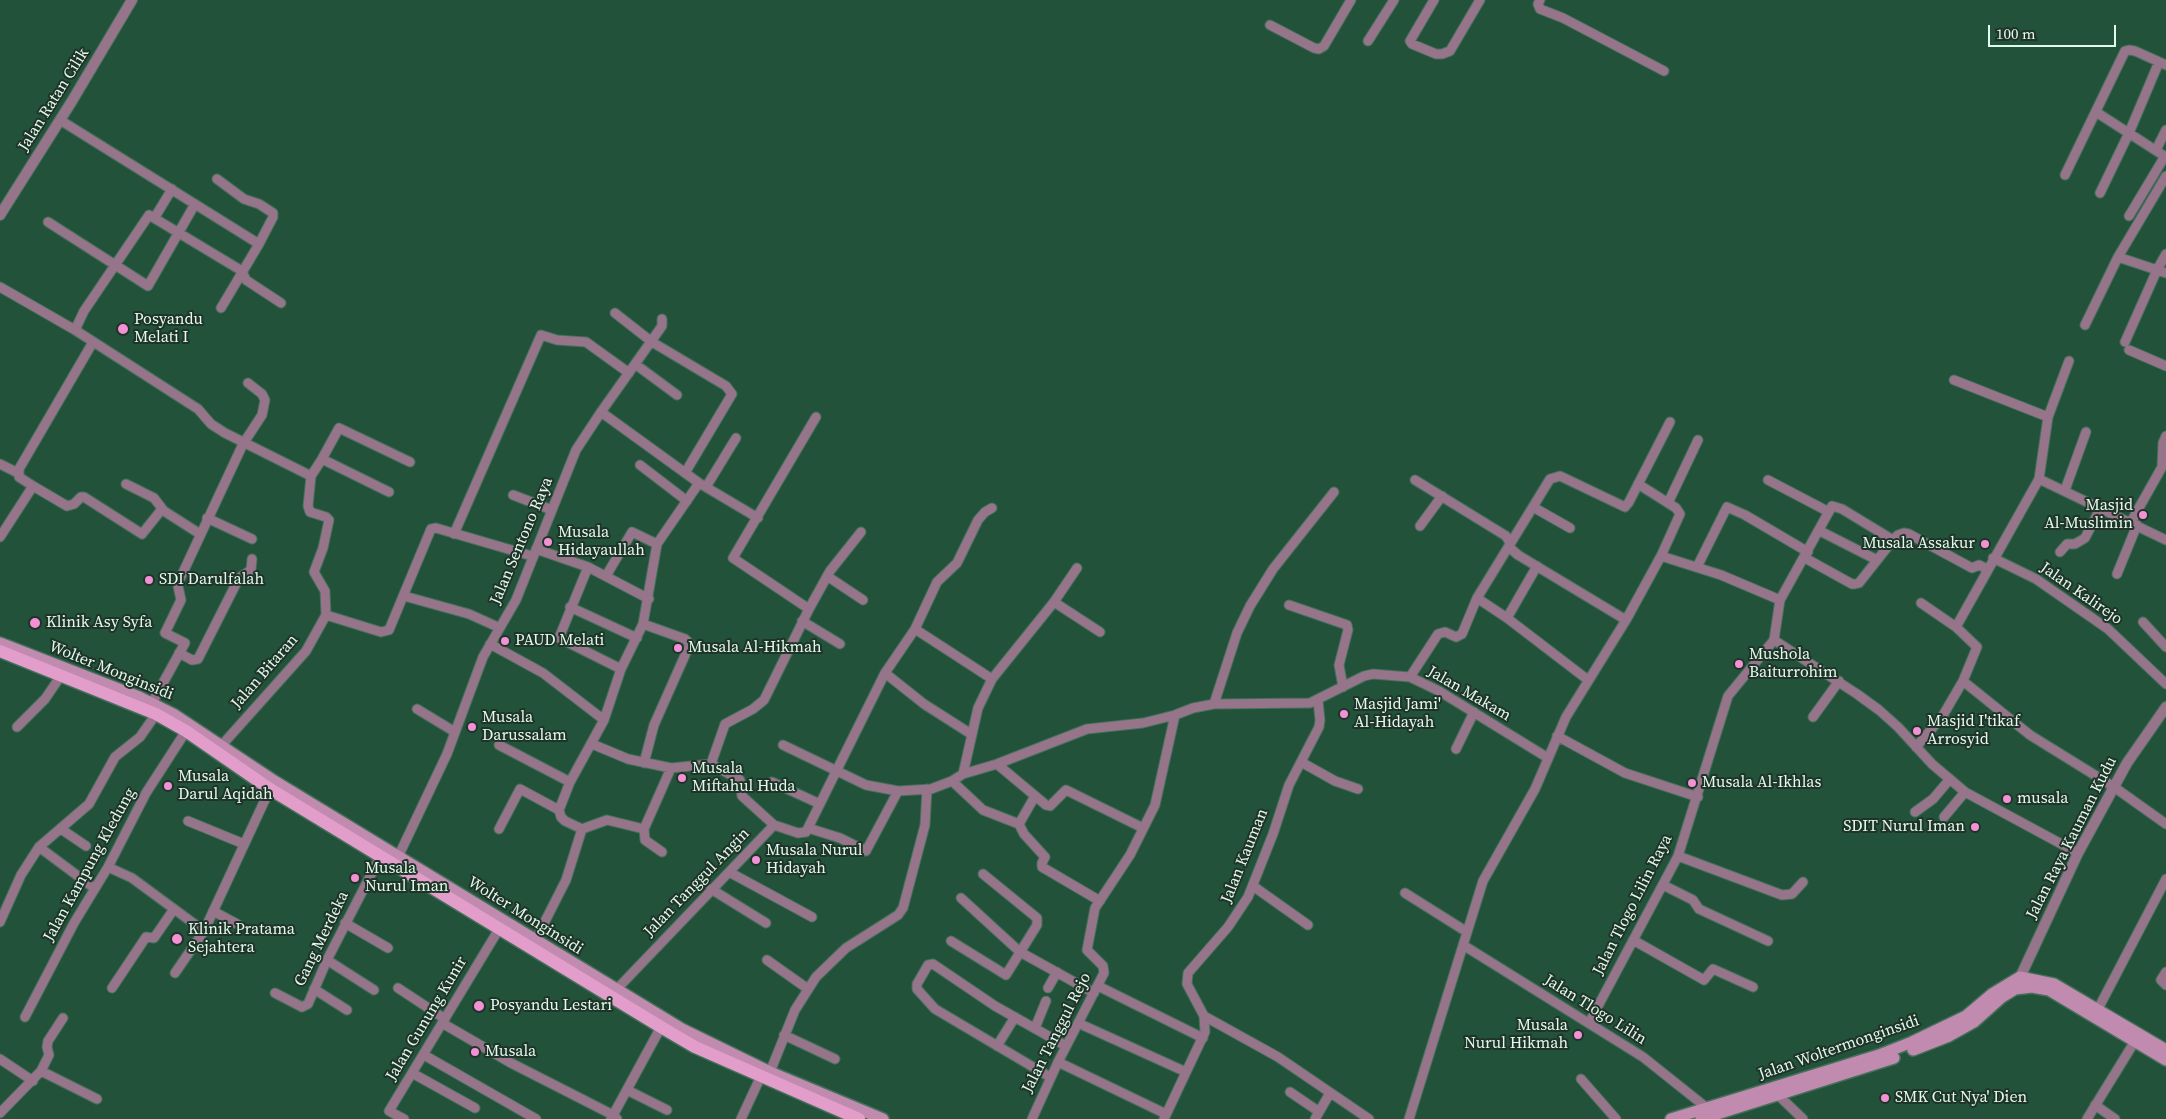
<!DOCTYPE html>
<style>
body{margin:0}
#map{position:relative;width:2166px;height:1119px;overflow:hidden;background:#23523b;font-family:"Source Serif 4",serif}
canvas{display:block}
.scale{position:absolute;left:1988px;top:25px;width:128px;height:22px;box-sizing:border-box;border:2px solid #e1faeb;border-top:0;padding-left:6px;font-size:15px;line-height:18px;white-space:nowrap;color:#e1faeb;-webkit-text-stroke:4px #1f3328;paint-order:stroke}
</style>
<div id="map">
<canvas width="2166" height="1119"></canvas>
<div class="scale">100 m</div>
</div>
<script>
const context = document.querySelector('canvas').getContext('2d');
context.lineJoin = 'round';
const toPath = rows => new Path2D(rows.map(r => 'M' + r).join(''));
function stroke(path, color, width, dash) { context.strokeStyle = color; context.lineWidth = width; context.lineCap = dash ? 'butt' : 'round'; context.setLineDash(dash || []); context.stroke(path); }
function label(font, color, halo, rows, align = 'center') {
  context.font = font + ' "Source Serif 4",serif'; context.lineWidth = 4; context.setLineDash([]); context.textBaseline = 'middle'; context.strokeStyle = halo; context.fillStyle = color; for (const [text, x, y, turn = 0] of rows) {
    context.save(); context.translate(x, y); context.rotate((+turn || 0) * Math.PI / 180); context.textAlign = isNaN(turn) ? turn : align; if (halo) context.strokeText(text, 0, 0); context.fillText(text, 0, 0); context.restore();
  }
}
const minor = toPath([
 [1434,0,1410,41,1412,44,1436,54,1442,54,1450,51,1480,0],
 [1540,0,1538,4,1540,9,1563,18,1664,71],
 [1270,25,1314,48,1319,49,1324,46,1351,0],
 [1368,41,1394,0],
 [2096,112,2166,157],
 [60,120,259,244,221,308],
 [2156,150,2166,130],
 [2065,175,2125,51,2129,50,2135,51,2166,65],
 [217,179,244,199,259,204,273,213,273,217,259,244],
 [2100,193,2129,133,2159,62],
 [2129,216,2165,156],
 [155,217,172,189],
 [48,222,148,286,195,204],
 [2118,257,2166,273],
 [0,287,75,330,198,409,211,424,225,433,311,476],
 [615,313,652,342,726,386,732,394,685,473],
 [2085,325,2118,257,2166,176],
 [75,330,84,311,149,215,242,271,246,280,281,303],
 [2125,342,2157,270,2166,254],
 [2129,350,2166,366],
 [635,364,677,395],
 [1954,380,2048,417],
 [601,412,699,483,758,518],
 [322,459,339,428,410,462],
 [0,464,18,473],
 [640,465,687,501],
 [2039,479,2166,540],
 [1415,480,1506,536,1510,543,1510,548,1518,555,1626,620],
 [1768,480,1829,512],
 [126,484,154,498,164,511,200,534],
 [33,486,67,506,74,504,81,497,84,497,142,534,162,509],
 [706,487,736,438],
 [2065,490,2086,432],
 [513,495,552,510],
 [1668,503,1698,440],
 [1533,507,1570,528],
 [207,518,252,539],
 [2131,522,2162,467,2163,443,2166,436],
 [1420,526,1442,496],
 [1820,531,1877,560],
 [454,534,541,335,557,340,586,342,629,373],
 [0,537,33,486,19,477,19,469,93,342],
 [657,544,699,483],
 [536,549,588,567,649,599],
 [2060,552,2067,544,2075,544,2085,538,2100,509],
 [1661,556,1721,575,1780,600],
 [1805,558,1852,584,1855,584,1859,583,1893,540,1898,535,1904,533,1909,534,1972,568,1979,565,1987,569],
 [1993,558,2036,579,2108,629,2166,684],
 [588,567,559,638,621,669],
 [1697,567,1727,507,1745,515,1808,552],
 [2117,574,2137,525],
 [827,576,863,600],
 [404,596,469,614,500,628],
 [1477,598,1507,618,1588,680],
 [1054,602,1100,632],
 [1289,605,1347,625,1348,630,1339,665,1343,687],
 [570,607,637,638],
 [809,609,733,558,816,417],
 [326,615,381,632,389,630,431,529,436,528,532,556],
 [1507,618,1537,566],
 [802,621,840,644],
 [2143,622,2166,647],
 [643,624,685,639,690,644,654,725,644,763],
 [1956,627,2039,479,2048,417,2069,361],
 [915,629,992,679],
 [1774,640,1857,694,1879,710,1898,727,1932,764,1965,792,2078,853],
 [1774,640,1780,600,1832,506,1842,509,1893,540],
 [490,644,543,673,604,720],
 [179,653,192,660,198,659,239,578,251,570,252,559],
 [885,673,924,704,971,734],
 [1410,677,1438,634,1445,632,1456,637,1462,634,1477,598,1550,479,1560,476,1625,507,1629,502,1670,422],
 [1963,681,2030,735,2114,787,2166,824],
 [152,703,185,643,165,633,181,600,178,586,179,581,243,444,262,415,265,400,262,394,248,383],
 [1214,704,1237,633,1250,606,1273,569,1334,492],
 [417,709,455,732],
 [1813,717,1839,681],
 [17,727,45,699,60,677],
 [1557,736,1625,773,1698,797],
 [592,744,628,759,671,768,711,764,740,780,742,796,774,825],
 [222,745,306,651,326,615,325,591,314,572,323,548,329,520,326,517,310,512,308,506,311,476,322,459,389,492],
 [499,745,570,782],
 [783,745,866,785,898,791,931,789,952,781,963,774,997,764,1087,729,1143,723,1175,715,1193,708,1214,704,1310,703,1364,676,1373,674,1410,677,1439,691,1548,758],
 [1916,747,1942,717,1963,681,1977,647,1956,627,1921,603],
 [1456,749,1474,712],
 [1301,762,1335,781,1358,789],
 [711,764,725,724,753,709,764,700,809,609,830,571,861,532],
 [997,764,1046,805,1050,806,1066,790,1143,828],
 [963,774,978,708,992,679,1054,602,1077,568],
 [952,781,983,810,1019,824,1024,834,1045,857,1042,863,1042,867,1100,901],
 [772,782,820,804],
 [1915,812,1933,799,1950,779],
 [1944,817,1965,792],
 [188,821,244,844],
 [1019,824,1035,796],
 [808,828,840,838,866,851,898,791],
 [61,829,86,846],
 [499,829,520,789,559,810],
 [582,829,607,820,644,829,671,768],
 [644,829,645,840,662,852],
 [39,847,94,888],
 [1678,856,1782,895,1792,894,1803,882],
 [398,857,447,754,483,657,516,600,576,450,601,412,662,326,662,319],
 [108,867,132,878,204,931,270,789],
 [729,872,812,917],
 [1663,885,1693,900,1699,909,1768,941],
 [1253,886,1308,925],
 [711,889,766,923],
 [1405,893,1467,932],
 [961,898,1020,952,1094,993],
 [213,911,239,925],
 [0,922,21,875,39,847,89,804,115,757,140,737,156,714],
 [345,923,388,948],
 [1633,940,1704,980,1713,969,1753,987],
 [535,941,566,880,582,829,565,821,561,817,559,810,570,782,604,720,621,669,643,624,657,544,632,532,606,576],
 [951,941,1006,975,1037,925,1037,918,983,874],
 [1463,945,1643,1057,1707,1108],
 [327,960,374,990],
 [767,960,808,989],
 [2166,972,2161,980,2166,985],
 [175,973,204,931],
 [1098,986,1203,1038],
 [112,988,146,937,154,938,174,909],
 [398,988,445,1019],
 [1048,988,1057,972],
 [314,989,347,1010],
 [616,990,774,825,798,833,806,832,885,673,915,629,937,582,957,563,978,520,985,512,992,508],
 [275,993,302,1007,308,1004,327,960,381,855],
 [2098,1009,2166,879],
 [1204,1016,1278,1057,1369,1119],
 [25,1017,74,923,108,867,146,793,186,731],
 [442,1023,511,1063,613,1115,617,1119],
 [1078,1023,1186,1072],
 [1589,1023,1678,856,1728,696,1774,640],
 [1035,1028,1046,1001],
 [784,1035,835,1059],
 [997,1046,1015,1017],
 [424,1055,536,1119],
 [0,1059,33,1081],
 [1058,1062,1166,1114],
 [41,1071,97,1099],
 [770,1072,795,1010,816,977,846,948,898,915,903,908,925,825,927,789],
 [412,1073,475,1108],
 [1050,1077,935,1009,917,989,917,984,928,965,933,964,995,1006,1066,1046],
 [1581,1079,1616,1119],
 [627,1090,667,1110],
 [1290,1092,1318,1111],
 [1778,1095,1803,1119],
 [2095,1105,2115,1119],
 [0,1113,41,1071,49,1055,47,1047,48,1041,63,1018],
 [404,1119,389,1111,499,929],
 [611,1119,661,1027],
 [741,1119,761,1076],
 [1032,1119,1058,1062,1104,973,1103,966,1087,950,1095,908,1130,855,1155,805,1175,715],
 [1164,1119,1205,1032,1204,1016,1187,984,1188,973,1228,927,1248,897,1273,834,1289,785,1319,727,1320,720,1318,701],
 [1315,1119,1330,1093],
 [1409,1119,1483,881,1535,789,1566,717,1626,620,1661,556,1680,514,1676,508,1638,484],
 [2087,1119,2135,1041]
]);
const tertiary = toPath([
 [0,215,72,101,132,0],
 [2017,984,2078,853,2127,763,2166,707]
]);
const secondary = toPath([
 [0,643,139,697,175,715,276,782,682,1029,770,1072,883,1119],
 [1913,1050,1949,1036,1974,1022,2002,997,2015,989,2032,987,2049,990,2166,1060],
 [1671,1119,1879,1055,1912,1042,1966,1016,1992,994,2020,977,2054,984,2166,1050],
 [1701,1119,1894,1058]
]);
const primary = toPath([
 [0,651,156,714,186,731,270,789,661,1027,695,1047,859,1119]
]);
const markers = [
 [123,329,6,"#f391d5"],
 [2143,515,5,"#f391d5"],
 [548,542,5,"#f391d5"],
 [1985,544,5,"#f391d5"],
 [149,580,5,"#f391d5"],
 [35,623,6,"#f391d5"],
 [505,641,5,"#f391d5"],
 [678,648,5,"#f391d5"],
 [1739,664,5,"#f391d5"],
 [1344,714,5,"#f391d5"],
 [472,727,5,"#f391d5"],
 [1917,731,5,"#f391d5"],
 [682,778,5,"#f391d5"],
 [1692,783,5,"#f391d5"],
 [168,786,5,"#f391d5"],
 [2007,799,5,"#f391d5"],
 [1975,827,5,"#f391d5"],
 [756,860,5,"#f391d5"],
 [355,878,5,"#f391d5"],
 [177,939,6,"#f391d5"],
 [479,1006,6,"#f391d5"],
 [1578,1035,5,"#f391d5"],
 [475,1052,5,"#f391d5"],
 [1885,1098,5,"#f391d5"]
];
const streetNames = [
 ["Jalan Ratan Cilik",54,100,-58],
 ["Jalan Sentono Raya",522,541,-67],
 ["Jalan Kalirejo",2081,594,35],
 ["Wolter Monginsidi",111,671,22],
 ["Jalan Bitaran",265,672,-49],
 ["Jalan Makam",1469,694,30],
 ["Jalan Raya Kauman Kudu",2072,838,-63],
 ["Jalan Kauman",1245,856,-68],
 ["Jalan Kampung Kledung",90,865,-61],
 ["Jalan Tanggul Angin",697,883,-46],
 ["Jalan Tlogo Lilin Raya",1633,905,-63],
 ["Wolter Monginsidi",525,916,32],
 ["Gang Merdeka",322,939,-64],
 ["Jalan Tlogo Lilin",1595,1010,32],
 ["Jalan Gunung Kunir",427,1019,-59],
 ["Jalan Tanggul Rejo",1057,1033,-63],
 ["Jalan Woltermonginsidi",1839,1048,-19]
];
const poiNames = [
 ["Posyandu",134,320],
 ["Melati I",134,338],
 ["Masjid",2133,506,"right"],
 ["Al-Muslimin",2133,524,"right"],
 ["Musala",558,533],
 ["Hidayaullah",558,551],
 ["Musala Assakur",1975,544,"right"],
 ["SDI Darulfalah",159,580],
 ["Klinik Asy Syfa",46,623],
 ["PAUD Melati",515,641],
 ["Musala Al-Hikmah",688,648],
 ["Mushola",1749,655],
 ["Baiturrohim",1749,673],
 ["Masjid Jami'",1354,705],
 ["Al-Hidayah",1354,723],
 ["Musala",482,718],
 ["Darussalam",482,736],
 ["Masjid I'tikaf",1927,722],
 ["Arrosyid",1927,740],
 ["Musala",692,769],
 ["Miftahul Huda",692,787],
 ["Musala",178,777],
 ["Darul Aqidah",178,795],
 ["Musala Al-Ikhlas",1702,783],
 ["musala",2017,799],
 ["SDIT Nurul Iman",1965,827,"right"],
 ["Musala Nurul",766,851],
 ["Hidayah",766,869],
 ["Musala",365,869],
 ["Nurul Iman",365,887],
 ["Klinik Pratama",188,930],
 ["Sejahtera",188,948],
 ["Posyandu Lestari",490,1006],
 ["Musala",1568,1026,"right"],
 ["Nurul Hikmah",1568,1044,"right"],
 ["Musala",485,1052],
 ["SMK Cut Nya' Dien",1895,1098]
];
stroke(minor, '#45705b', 11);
stroke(tertiary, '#45705b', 12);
stroke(secondary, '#45705b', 14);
stroke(primary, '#45705b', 15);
stroke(minor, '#96748a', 9);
stroke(tertiary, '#96748a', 10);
stroke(secondary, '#c18baf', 11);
stroke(primary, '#e29dcb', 12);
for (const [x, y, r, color] of markers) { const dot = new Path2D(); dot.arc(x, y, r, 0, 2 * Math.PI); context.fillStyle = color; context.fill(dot); stroke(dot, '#1f3328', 2); }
label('16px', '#e1faeb', '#1f3328', streetNames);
label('16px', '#e1faeb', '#1f3328', poiNames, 'left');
</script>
